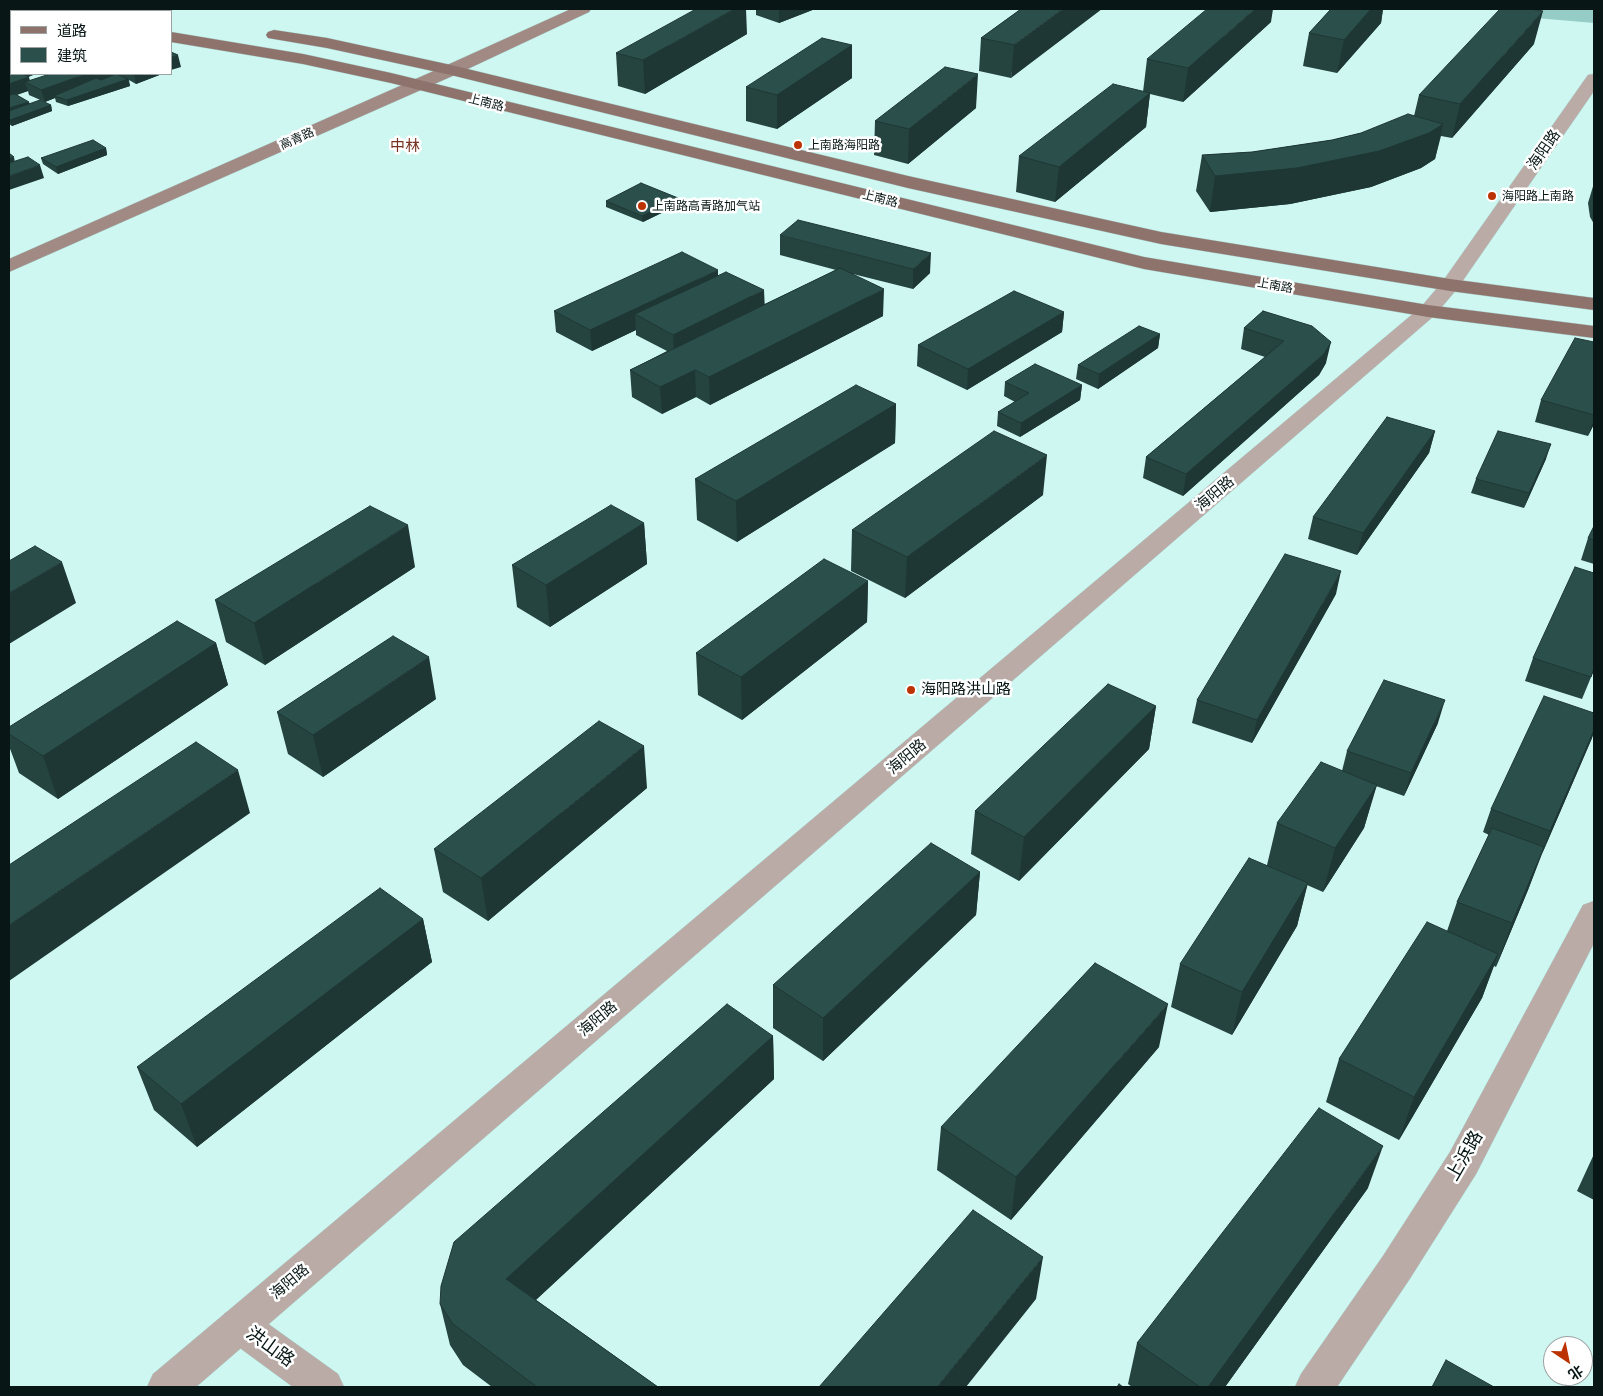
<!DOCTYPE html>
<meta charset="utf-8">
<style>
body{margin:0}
#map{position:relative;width:1603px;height:1396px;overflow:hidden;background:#cef7f2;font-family:Montserrat,"Noto Sans SC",sans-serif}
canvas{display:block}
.frame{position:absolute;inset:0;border:10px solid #081715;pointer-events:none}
.legend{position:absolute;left:10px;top:10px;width:162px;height:65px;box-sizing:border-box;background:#fff;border:1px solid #9ca2a1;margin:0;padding:6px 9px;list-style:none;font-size:15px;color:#081715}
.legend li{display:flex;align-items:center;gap:10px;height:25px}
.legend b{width:25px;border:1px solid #9ca2a1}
.north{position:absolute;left:1543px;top:1336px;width:50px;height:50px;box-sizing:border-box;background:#fff;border:1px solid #9ca2a1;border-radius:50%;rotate:146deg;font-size:14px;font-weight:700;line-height:20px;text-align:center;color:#081715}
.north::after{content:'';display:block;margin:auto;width:18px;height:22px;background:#bc3303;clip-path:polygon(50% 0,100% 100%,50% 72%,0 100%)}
</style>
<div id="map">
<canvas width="1603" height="1396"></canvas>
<div class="frame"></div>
<ul class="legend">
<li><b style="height:6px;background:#8e736c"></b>道路</li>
<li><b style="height:14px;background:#2b4f4b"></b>建筑</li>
</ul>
<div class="north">北</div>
</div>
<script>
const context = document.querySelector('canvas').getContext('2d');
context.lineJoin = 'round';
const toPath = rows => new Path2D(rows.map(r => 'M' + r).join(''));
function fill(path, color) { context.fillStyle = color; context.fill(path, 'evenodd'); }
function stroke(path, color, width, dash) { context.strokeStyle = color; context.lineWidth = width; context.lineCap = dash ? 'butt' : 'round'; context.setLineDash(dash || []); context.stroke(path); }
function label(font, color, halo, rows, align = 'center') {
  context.font = font + ' Montserrat,"Noto Sans SC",sans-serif'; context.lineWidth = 5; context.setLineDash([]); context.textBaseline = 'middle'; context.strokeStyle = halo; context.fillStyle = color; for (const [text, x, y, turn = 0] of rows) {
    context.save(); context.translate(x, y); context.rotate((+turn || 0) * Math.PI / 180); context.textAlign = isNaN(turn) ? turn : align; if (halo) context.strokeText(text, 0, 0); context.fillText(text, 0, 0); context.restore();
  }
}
const river = toPath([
 [1520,9,1594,9,1594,23,1536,18,1525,16,1520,9]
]);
const minor = toPath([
 [11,34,11,44,9,45,9,35,11,34],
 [1594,901,1594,943,1476,1174,1409,1280,1337,1387,1295,1387,1301,1374,1383,1256,1450,1152,1583,905,1594,901],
 [239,1308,253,1313,338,1374,344,1387,293,1387,225,1337,220,1325,225,1313,239,1308]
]);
const tertiary = toPath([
 [1594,74,1594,91,1457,289,1435,315,196,1387,147,1387,153,1374,1421,307,1443,281,1588,75,1594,74]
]);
const secondary = toPath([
 [571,9,591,9,589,12,457,74,9,272,9,259,445,66,571,9]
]);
const primary = toPath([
 [36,9,85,9,87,11,38,11,36,9],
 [9,18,11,18,11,28,9,28,9,18],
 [274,30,327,38,451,65,908,176,1161,232,1450,279,1594,298,1594,310,1450,291,1161,244,908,188,451,75,327,48,268,38,266,35,268,32,274,30],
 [171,32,303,54,391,73,1144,257,1428,305,1594,326,1594,338,1428,317,1144,269,391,83,303,64,171,42,171,32]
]);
const wall = toPath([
 [756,9,815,9,779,23,756,15],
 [1021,9,1011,78,979,71,981,38],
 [1331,9,1383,9,1381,23,1337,73,1303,66,1309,33],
 [1271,22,1183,102,1150,94,1146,127,1055,202,1016,192,1019,156,1143,92,1147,59],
 [747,34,645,94,618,86,616,53],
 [1534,44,1452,138,1441,136,1435,159,1421,168,1371,187,1290,204,1210,212,1196,191,1202,155,1252,152,1332,140,1361,133,1414,116,1419,95],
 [852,45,852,78,777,129,746,121,746,87],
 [9,63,11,74,32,74,33,75,28,77,30,81,116,74,120,76,119,74,162,74,136,84,129,80,130,86,68,106,56,102,55,98,45,102,29,95,28,91,17,95,30,104,51,105,52,111,12,126,9,124],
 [976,108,908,164,874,155,875,121],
 [106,148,107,155,58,174,43,164,41,158],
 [1594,183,1594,224,1590,217,1588,203],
 [606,201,678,205,643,222,606,207],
 [780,235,930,273,913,289,853,274,883,316,710,405,696,397,662,414,632,397,630,370,667,351,636,335,636,330,592,351,556,332,554,311,718,275,765,304,836,270,780,255],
 [1263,311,1326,363,1319,375,1183,496,1143,478,1146,457,1265,357,1241,349,1244,328],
 [1064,312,1062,332,967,390,917,366,918,345],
 [1160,334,1158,348,1098,389,1076,379,1078,365],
 [1594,342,1594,424,1588,436,1535,422,1541,400],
 [1005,382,1082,385,1080,400,1020,437,997,426,998,412,1015,402,1004,396],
 [896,404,895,443,737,542,697,520,695,479],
 [1435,431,1429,453,1357,555,1308,539,1313,517],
 [1546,459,1524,508,1471,493,1476,479],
 [1043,495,905,598,851,571,852,530],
 [644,523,647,564,550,627,517,607,512,565],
 [1594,526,1594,564,1581,560,1588,538],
 [415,567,265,665,226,642,215,600],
 [1594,573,1594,670,1582,699,1525,681,1533,658],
 [868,581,867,622,742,720,698,695,696,653],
 [1336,594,1252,743,1192,723,1197,700],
 [216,643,228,685,58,799,19,773,9,746,9,727],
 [436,699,323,777,288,754,277,712],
 [1156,706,1149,749,1019,881,971,854,975,811],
 [1594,713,1594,732,1592,738,1542,854,1528,890,1496,967,1494,966,1482,998,1399,1140,1326,1102,1339,1059,1447,931,1457,902,1489,835,1483,832,1491,809],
 [1438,723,1404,796,1376,786,1364,828,1323,892,1307,885,1297,926,1232,1035,1171,1007,1180,964,1267,865,1277,823,1342,771,1347,751],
 [647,788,488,921,443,892,434,849],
 [980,872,976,915,823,1061,773,1028,773,985],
 [423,919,432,962,197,1147,154,1110,137,1067],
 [773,1036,774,1079,536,1300,658,1387,492,1387,463,1365,450,1345,440,1304],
 [1159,1047,1011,1220,937,1170,941,1127],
 [1594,1154,1594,1200,1577,1191],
 [1368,1188,1225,1387,1132,1387,1128,1384,1137,1343]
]);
const shadedWall = toPath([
 [734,9,746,9,747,34,645,94,643,60],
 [779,9,815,9,779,23],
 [1063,9,1102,9,1011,78,1014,45],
 [1255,9,1273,9,1271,22,1183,102,1188,68],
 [1371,9,1383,9,1381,23,1337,73,1344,40],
 [1543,11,1534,44,1452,138,1460,104],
 [852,45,852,78,777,129,777,95],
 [178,55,181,67,171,70,171,57],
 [18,74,32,74,33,75,12,83],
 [86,74,116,74,116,76,54,96,55,98,45,102,41,90],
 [134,74,162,74,136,84],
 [978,74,976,108,908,164,909,129],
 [29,77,31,85,25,82,28,91,9,97,9,84],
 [128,79,130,86,68,106,67,100],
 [1150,93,1146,127,1055,202,1059,167],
 [29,102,31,108,9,115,9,108],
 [51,105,52,111,12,126,10,120],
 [1443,124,1435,159,1421,168,1371,187,1290,204,1210,212,1215,176],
 [106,148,107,155,58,174,56,167],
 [14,157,15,163,9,165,9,158],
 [40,165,44,178,9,190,9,176],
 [678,198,678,205,643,222,642,216],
 [931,253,930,273,913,289,913,269],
 [718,270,718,290,635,314,636,330,592,351,590,330],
 [884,289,883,316,710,405,709,377],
 [764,290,765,311,674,355,673,335],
 [1064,312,1062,332,967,390,968,369],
 [1160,334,1158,348,1098,389,1099,374],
 [1331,342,1326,363,1319,375,1183,496,1186,474],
 [695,370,696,397,662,414,660,387],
 [1082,385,1080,400,1020,437,1021,423],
 [896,404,895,443,737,542,736,501],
 [1594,419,1594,424,1588,436],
 [1435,431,1429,453,1357,555,1363,533],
 [1551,444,1546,459,1524,508,1529,493],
 [1047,455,1043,495,905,598,907,557],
 [644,523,647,564,550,627,546,585],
 [408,525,415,567,265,665,254,623],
 [62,562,76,603,9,644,9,593],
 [1341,571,1336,594,1252,743,1257,720],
 [868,581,867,622,742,720,741,677],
 [216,643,228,685,58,799,43,756],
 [429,657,436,699,323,777,313,735],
 [1445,700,1438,723,1404,796,1411,773],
 [1156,706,1149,749,1019,881,1024,837],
 [1594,730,1592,738,1542,854,1550,831],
 [644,746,647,788,488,921,481,878],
 [238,770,250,813,9,981,9,925],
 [1377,785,1364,828,1323,892,1335,848],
 [1544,847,1528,890,1496,967,1512,923],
 [980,872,976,915,823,1061,823,1018],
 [1308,883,1297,926,1232,1035,1242,992],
 [423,919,432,962,197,1147,181,1104],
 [1498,954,1482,998,1399,1140,1414,1097],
 [1168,1004,1159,1047,1011,1220,1016,1177],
 [773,1036,774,1079,514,1320,506,1279],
 [1383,1146,1368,1188,1225,1387,1208,1387],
 [1043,1257,1036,1299,966,1387,937,1387]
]);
const building = toPath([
 [696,9,734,9,643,60,616,53,696,9],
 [1021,9,1063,9,1014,45,981,38,1021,9],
 [1207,9,1255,9,1188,68,1147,59,1207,9],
 [1331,9,1371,9,1344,40,1309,33,1331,9],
 [1500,9,1530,9,1543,11,1460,104,1419,95,1500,9],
 [822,38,852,45,777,95,746,87,822,38],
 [171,52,178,55,171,57,171,52],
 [11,62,11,71,9,72,9,63,11,62],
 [945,67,978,74,909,129,875,121,945,67],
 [11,71,11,74,23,74,29,77,9,84,9,72,11,71],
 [50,74,86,74,41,90,25,82,50,74],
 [116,74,128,79,67,100,54,96,96,78,101,80,116,74],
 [1113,84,1150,93,1059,167,1019,156,1113,84],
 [15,94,29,102,9,108,9,95,15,94],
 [40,100,51,105,10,120,9,119,9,111,40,100],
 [1408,114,1443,124,1429,133,1379,151,1297,168,1215,176,1202,155,1252,152,1332,140,1361,133,1408,114],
 [93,140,106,148,56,167,41,158,93,140],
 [9,153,14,157,9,158,9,153],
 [28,157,40,165,9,176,9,163,28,157],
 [641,183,678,198,642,216,606,201,641,183],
 [798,220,931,253,913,269,780,235,798,220],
 [682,252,718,270,590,330,554,311,682,252],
 [840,268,884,289,709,377,695,370,660,387,630,370,840,268],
 [726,272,764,290,673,335,635,314,726,272],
 [1014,291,1064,312,968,369,918,345,1014,291],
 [1263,311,1312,326,1331,342,1324,354,1186,474,1146,457,1284,341,1244,328,1263,311],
 [1139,326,1160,334,1099,374,1078,365,1139,326],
 [1575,338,1594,342,1594,415,1541,400,1575,338],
 [1035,364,1082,385,1021,423,998,412,1029,393,1005,382,1035,364],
 [856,385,896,404,736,501,695,479,856,385],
 [1387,417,1435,431,1363,533,1313,517,1387,417],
 [994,431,1047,455,907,557,852,530,994,431],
 [1498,431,1551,444,1529,493,1476,479,1498,431],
 [611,505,644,523,546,585,512,565,611,505],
 [370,506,408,525,254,623,215,600,370,506],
 [1594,526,1594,540,1588,538,1594,526],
 [35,546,62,562,9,593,9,561,35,546],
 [1285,554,1341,571,1257,720,1197,700,1285,554],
 [824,559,868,581,741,677,696,653,824,559],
 [1575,567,1594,573,1594,668,1591,677,1533,658,1575,567],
 [177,621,216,643,43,756,9,734,9,727,177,621],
 [393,636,429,657,313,735,277,712,393,636],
 [1384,680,1445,700,1411,773,1347,751,1384,680],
 [1108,684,1156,706,1024,837,975,811,1108,684],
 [1544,696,1594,713,1594,730,1550,831,1491,809,1544,696],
 [599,721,644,746,481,878,434,849,599,721],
 [196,742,238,770,9,925,9,865,196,742],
 [1321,762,1377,785,1335,848,1277,823,1321,762],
 [1492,828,1544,847,1512,923,1457,902,1492,828],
 [931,843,980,872,823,1018,773,985,931,843],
 [1249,858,1308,883,1242,992,1180,964,1249,858],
 [380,888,423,919,181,1104,137,1067,380,888],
 [1427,922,1498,954,1414,1097,1339,1059,1427,922],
 [1095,963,1168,1004,1016,1177,941,1127,1095,963],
 [727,1004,773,1036,506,1279,658,1387,537,1387,453,1324,440,1304,441,1286,454,1242,727,1004],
 [1319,1108,1383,1146,1208,1387,1200,1387,1137,1343,1319,1108],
 [973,1210,1043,1257,937,1387,819,1387,973,1210],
 [1446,1360,1494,1387,1432,1387,1446,1360],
 [1119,1384,1123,1387,1117,1387,1119,1384]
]);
const markers = [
 [798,145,5,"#bc3303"],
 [1492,196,5,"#bc3303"],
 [642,206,5,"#bc3303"],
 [911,690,5,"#bc3303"]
];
const farStreetnames = [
 ["上南路",486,103,14],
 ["高青路",297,139,-24],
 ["上南路",880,199,14],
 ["上南路",1275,286,10]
];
const farPoinames = [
 ["上南路海阳路",808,145],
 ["海阳路上南路",1502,196],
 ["上南路高青路加气站",652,206]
];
const farQuarternames = [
 ["中林",405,147]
];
const streetNames = [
 ["海阳路",1544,150,-55],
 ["海阳路",1215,494,-40],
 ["海阳路",907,757,-40],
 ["海阳路",598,1019,-40],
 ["海阳路",290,1282,-40]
];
const poiNames = [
 ["海阳路洪山路",921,690]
];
const nearStreetnames = [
 ["上浜路",1465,1156,-60],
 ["洪山路",270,1347,36]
];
fill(river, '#95cdc6');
stroke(minor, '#aed3cf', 1);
stroke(tertiary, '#aed3cf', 1);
stroke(secondary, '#aed3cf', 1);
stroke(primary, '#aed3cf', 1);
fill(minor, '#bbaba6');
fill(tertiary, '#bbaba6');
fill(secondary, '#a18a84');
fill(primary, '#8e736c');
fill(wall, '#254440');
fill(shadedWall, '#1e3734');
fill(building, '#2b4f4b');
stroke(building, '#1e3734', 1);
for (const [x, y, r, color] of markers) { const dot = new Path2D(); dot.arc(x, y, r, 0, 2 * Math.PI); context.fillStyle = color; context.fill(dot); stroke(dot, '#fff', 2); }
label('12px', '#081715', '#fff', farStreetnames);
label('12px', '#081715', '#fff', farPoinames, 'left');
label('15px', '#773321', '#fff', farQuarternames);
label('15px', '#081715', '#fff', streetNames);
label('15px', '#081715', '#fff', poiNames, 'left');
label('18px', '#081715', '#fff', nearStreetnames);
</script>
